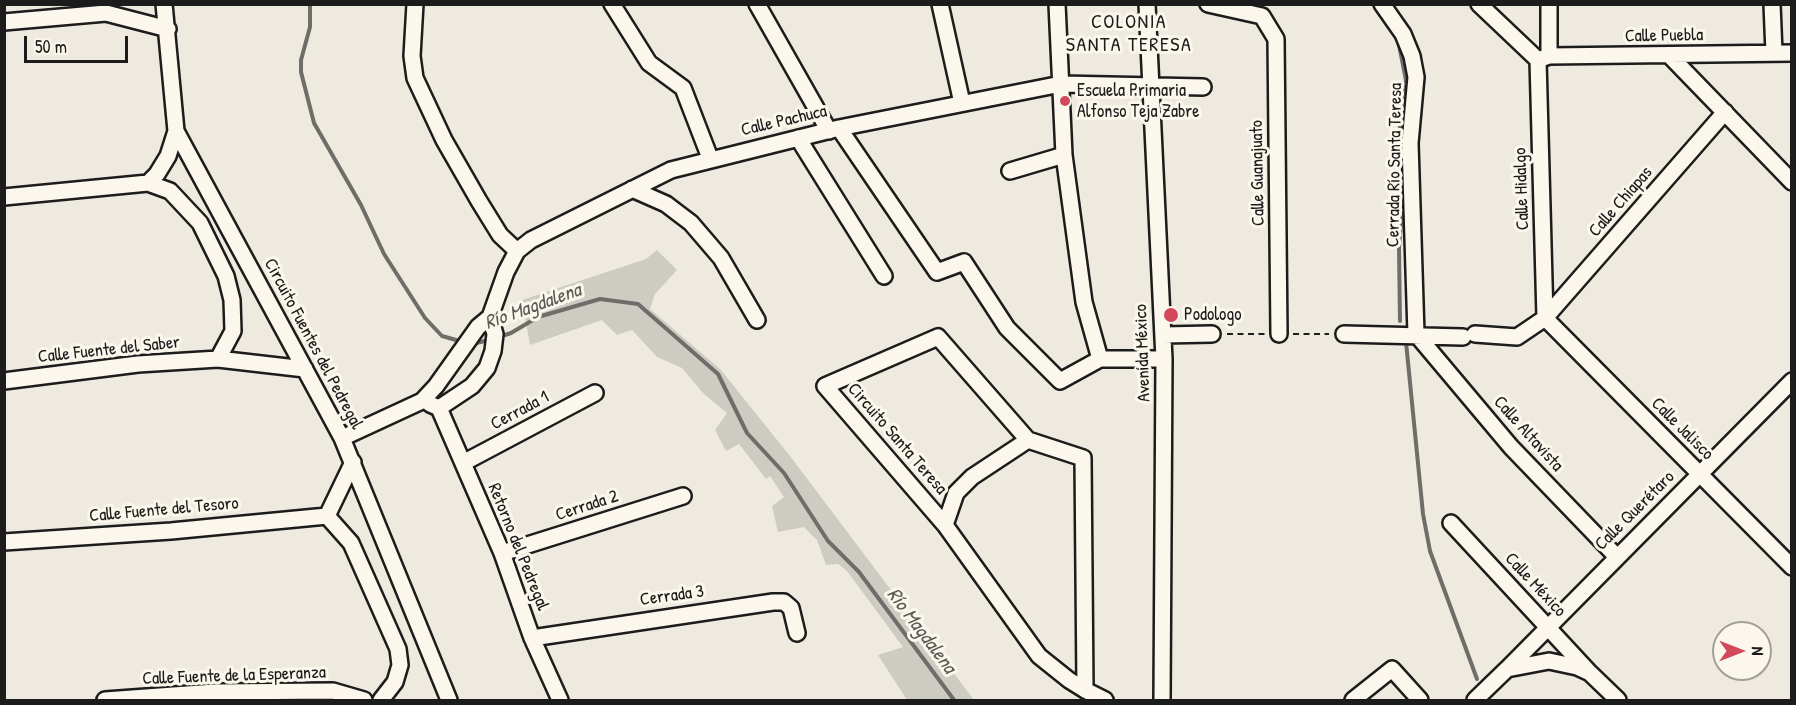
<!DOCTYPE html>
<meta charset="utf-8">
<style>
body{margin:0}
#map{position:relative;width:1796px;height:705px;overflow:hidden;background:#eeeadf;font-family:"Patrick Hand",sans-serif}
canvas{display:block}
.frame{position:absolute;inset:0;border:6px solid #1c1c1c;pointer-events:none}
.north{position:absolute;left:1712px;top:621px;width:60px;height:60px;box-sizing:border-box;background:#fbf7ec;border:2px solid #a29f99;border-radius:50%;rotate:90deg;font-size:16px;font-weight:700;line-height:24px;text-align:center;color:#1c1c1c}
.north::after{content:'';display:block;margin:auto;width:21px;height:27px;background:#d1495b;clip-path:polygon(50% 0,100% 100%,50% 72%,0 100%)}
.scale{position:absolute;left:24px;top:36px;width:104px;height:27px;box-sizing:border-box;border:3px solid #1c1c1c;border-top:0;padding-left:8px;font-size:18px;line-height:21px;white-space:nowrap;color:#1c1c1c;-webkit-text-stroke:4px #fbf7ec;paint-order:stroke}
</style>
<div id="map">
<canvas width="1796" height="705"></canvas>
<div class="frame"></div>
<div class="north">N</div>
<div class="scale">50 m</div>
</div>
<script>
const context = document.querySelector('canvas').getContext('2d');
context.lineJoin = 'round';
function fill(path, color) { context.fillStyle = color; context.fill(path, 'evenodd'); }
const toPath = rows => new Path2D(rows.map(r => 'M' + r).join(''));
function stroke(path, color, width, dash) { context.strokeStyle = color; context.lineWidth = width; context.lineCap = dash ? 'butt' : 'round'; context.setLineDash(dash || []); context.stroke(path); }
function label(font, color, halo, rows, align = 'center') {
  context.font = font + ' "Patrick Hand",sans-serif'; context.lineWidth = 6; context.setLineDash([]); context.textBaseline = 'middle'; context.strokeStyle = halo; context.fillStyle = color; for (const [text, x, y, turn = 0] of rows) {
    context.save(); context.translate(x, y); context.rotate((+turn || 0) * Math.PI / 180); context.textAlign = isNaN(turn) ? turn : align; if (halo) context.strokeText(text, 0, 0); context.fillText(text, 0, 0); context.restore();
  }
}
const green = toPath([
 [657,250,677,270,655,294,650,309,720,369,790,456,974,700,907,700,878,655,903,647,847,571,838,564,826,565,817,540,804,527,778,532,772,506,784,497,770,476,766,479,739,444,726,451,715,430,727,413,704,394,682,368,657,357,632,330,617,335,602,320,530,345,522,300,646,259]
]);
const stream = toPath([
 [310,4,310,27,301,60,301,72,314,123,361,205,384,254,425,318,442,336,463,342],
 [1398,40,1406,80,1398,115,1403,144],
 [1400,321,1399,248,1404,187],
 [499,337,511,333,538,317,600,299,638,304,718,374,747,433,784,473,828,541,859,572,954,700],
 [1406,342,1423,514,1430,551,1477,679],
 [473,344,492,339]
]);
const path = toPath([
 [1227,334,1266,334],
 [1293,334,1329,334]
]);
const minor = toPath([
 [164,4,176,131,342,438,449,700],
 [415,4,412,56,415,78,444,140,479,201,500,235,517,251],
 [612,4,649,63,683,88,710,158],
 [757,4,829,131],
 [940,4,962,103],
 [1057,4,1064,155,1084,302,1100,359],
 [1147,4,1164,359,1162,700],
 [1208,4,1262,16],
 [1382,4,1403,34,1412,56,1416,77,1410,143,1416,334,1511,447,1616,556],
 [1479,4,1538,60],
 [1772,4,1774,53],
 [1262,16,1276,39,1279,334],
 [4,22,106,13,168,29],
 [1549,56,1549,4],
 [1670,56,1792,182],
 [1538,60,1545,318],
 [1538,60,1549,56,1792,53],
 [839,128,937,272,964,262,1007,328,1060,381,1100,359],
 [798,138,884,276],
 [1010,171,1064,155],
 [148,183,170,191,200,223,226,276,232,300,233,331,218,359],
 [632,189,666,204,691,223,721,258,757,320],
 [4,197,148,183,157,174,168,156,176,131],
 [1545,318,1792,567],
 [1344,334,1463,337],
 [1475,334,1517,337,1545,318,1725,112],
 [1163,335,1212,334],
 [1100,359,1164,359],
 [4,381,138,364,218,359,305,369],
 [430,404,439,408,472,386,487,368,493,351,495,334,490,317],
 [439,408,502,553,532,638,560,700],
 [342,438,422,401,436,386,478,327,490,317,506,272,517,251,531,240,671,170,839,128,1061,84,1203,87],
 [463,463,595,393],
 [327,516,353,462],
 [1451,523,1590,673],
 [945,525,956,493,972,477,1028,440],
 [4,542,171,531,327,516,351,543,398,649,400,665,395,682,381,700],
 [502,553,683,496],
 [532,638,773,602,784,602,791,608,797,633],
 [1507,669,1792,381],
 [1085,690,1083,458,1028,440,938,337,825,386,945,525,1039,656,1069,680,1085,690,1105,700],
 [105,700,215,692,333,691,364,700],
 [1353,700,1392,669,1420,700],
 [1475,700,1507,669,1549,661,1577,667,1590,673,1618,700]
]);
const markers = [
 [1065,101,6,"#d1495b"],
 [1171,315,8,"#d1495b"]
];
const streetNames = [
 ["Calle Puebla",1664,36,-1],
 ["Calle Pachuca",784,121,-13],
 ["Cerrada Río Santa Teresa",1395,165,-89],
 ["Calle Guanajuato",1258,173,-91],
 ["Calle Hidalgo",1522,189,-92],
 ["Calle Chiapas",1621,202,-49],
 ["Circuito Fuentes del Pedregal",313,344,62],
 ["Calle Fuente del Saber",109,350,-6],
 ["Avenida México",1143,353,-92],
 ["Cerrada 1",520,411,-28],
 ["Calle Jalisco",1682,429,45],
 ["Calle Altavista",1528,434,48],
 ["Circuito Santa Teresa",897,439,49],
 ["Cerrada 2",587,506,-18],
 ["Calle Fuente del Tesoro",164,510,-5],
 ["Calle Querétaro",1635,511,-45],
 ["Retorno del Pedregal",518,547,68],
 ["Calle México",1535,585,47],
 ["Cerrada 3",672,596,-8],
 ["Calle Fuente de la Esperanza",234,676,-2]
];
const poiNames = [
 ["Escuela Primaria",1077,91],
 ["Alfonso Teja Zabre",1077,112],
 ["Podologo",1184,315]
];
const neighbourhoodNames = [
 ["COLONIA",1129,23],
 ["SANTA TERESA",1129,46]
];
const waterNames = [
 ["Río Magdalena",533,307,-20],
 ["Río Magdalena",921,631,53]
];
fill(green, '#ceccc2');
stroke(stream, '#6f6d69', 4);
stroke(minor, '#1c1c1c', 20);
stroke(path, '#1c1c1c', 2, [6, 4.5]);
stroke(minor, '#fbf7ec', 15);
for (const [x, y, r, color] of markers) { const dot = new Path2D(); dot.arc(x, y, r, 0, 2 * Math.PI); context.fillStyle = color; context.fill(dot); stroke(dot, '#fbf7ec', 2); }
label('18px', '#1c1c1c', '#fbf7ec', streetNames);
label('18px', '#1c1c1c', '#fbf7ec', poiNames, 'left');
context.letterSpacing = '1.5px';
label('20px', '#1c1c1c', '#fbf7ec', neighbourhoodNames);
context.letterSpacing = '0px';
label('italic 20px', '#5a5956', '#fbf7ec', waterNames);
</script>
